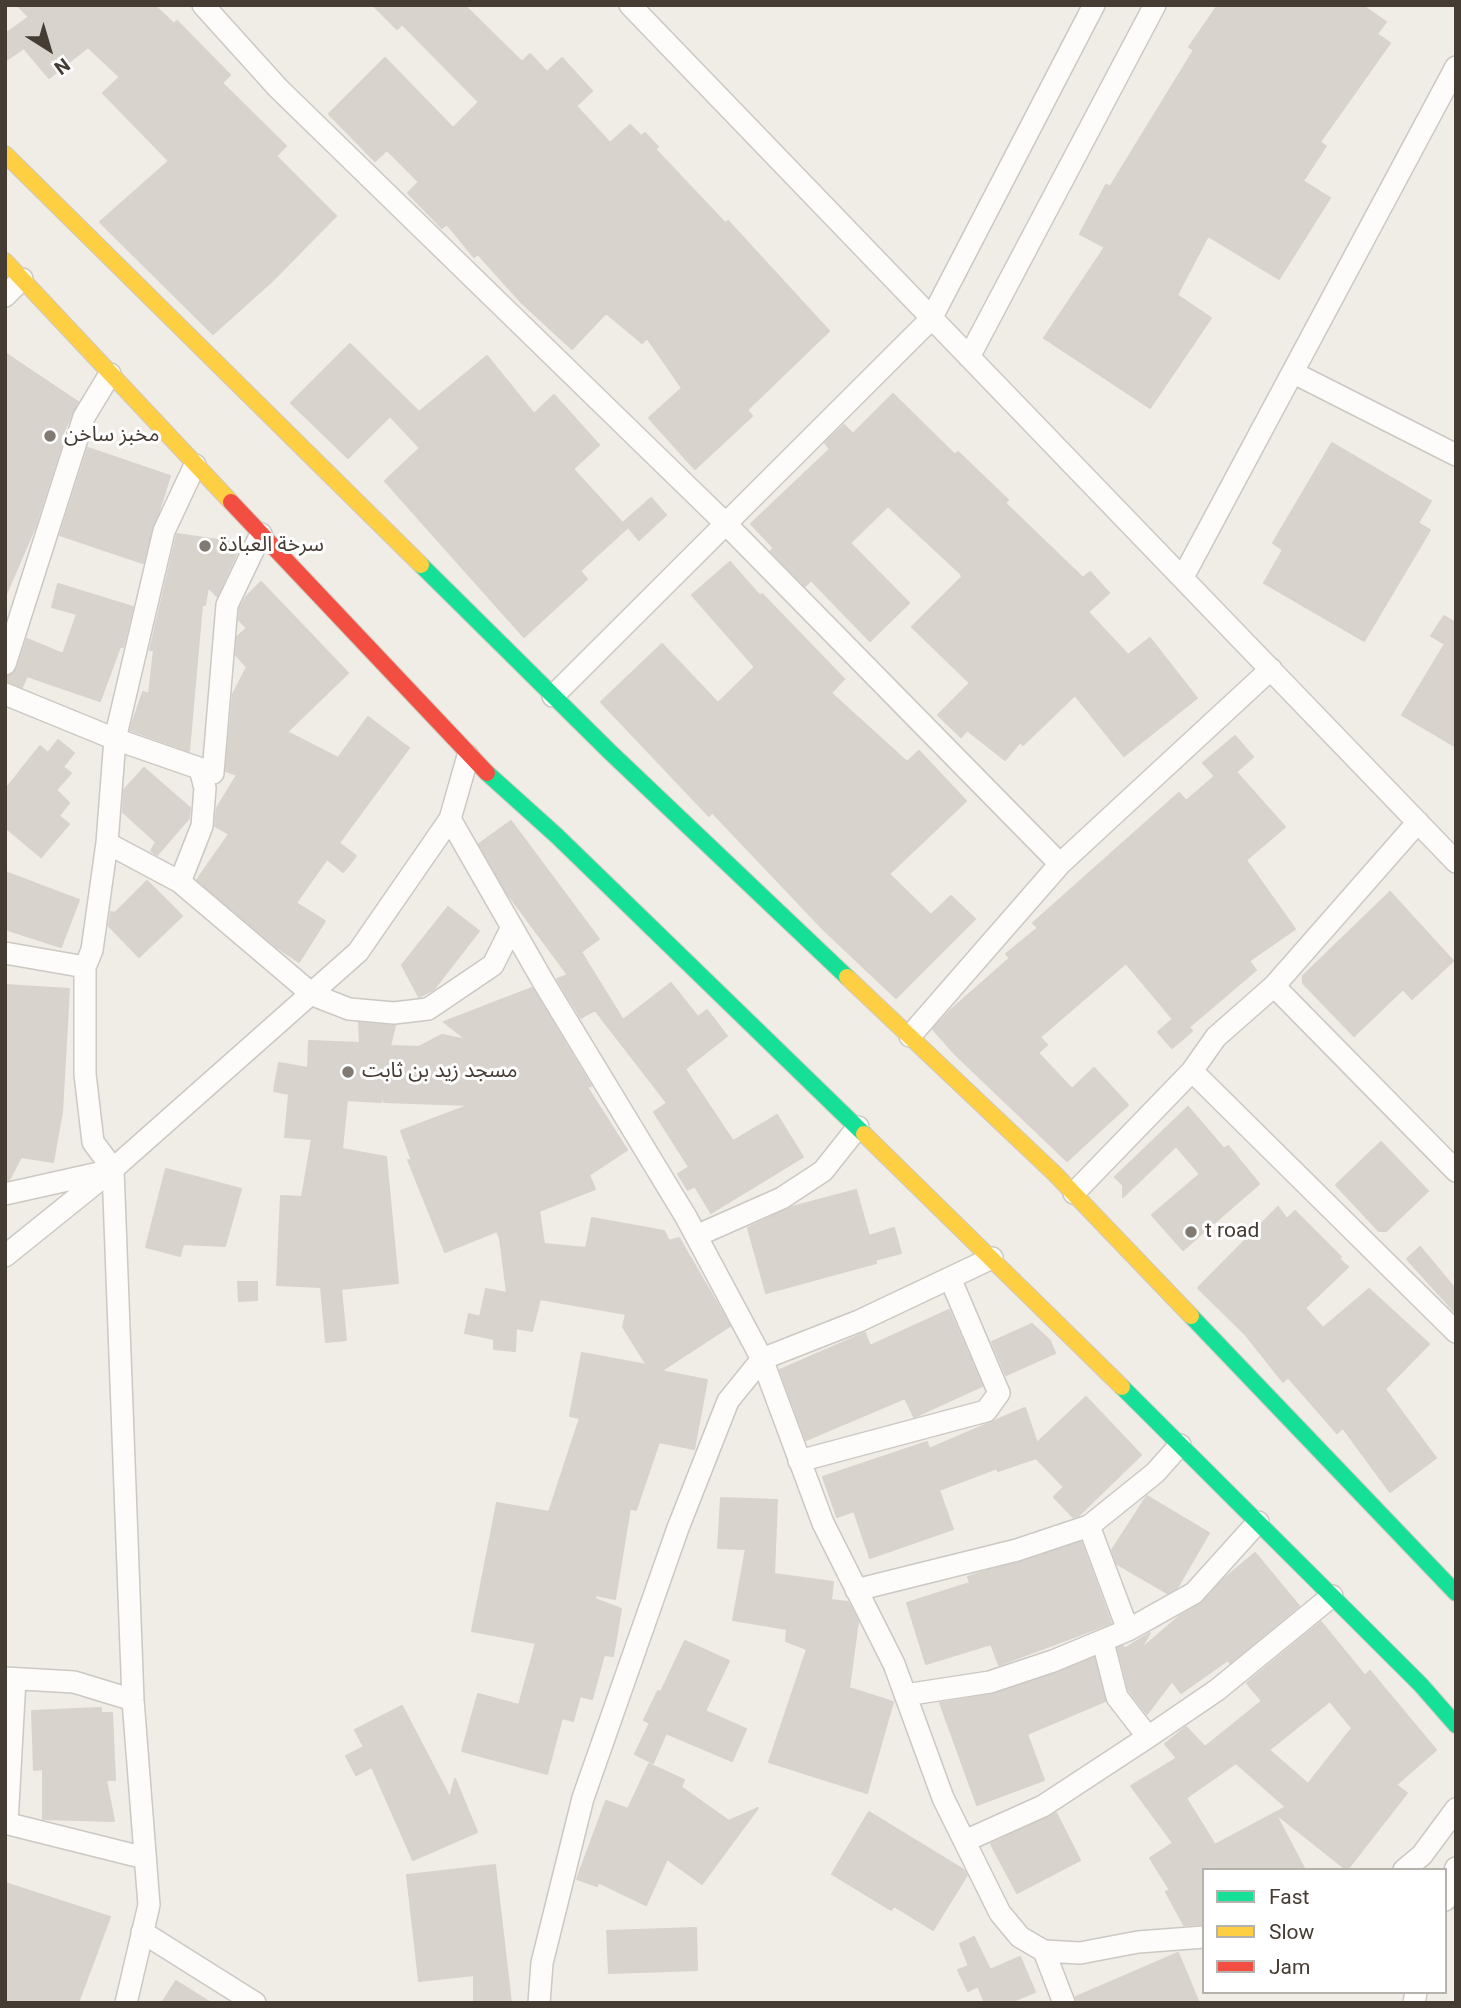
<!DOCTYPE html>
<meta charset="utf-8">
<style>
body{margin:0}
#map{position:relative;width:1461px;height:2008px;overflow:hidden;background:#f0ece6;font-family:Roboto,sans-serif}
canvas{display:block}
.frame{position:absolute;inset:0;border:7px solid #453c33;pointer-events:none}
.legend{position:absolute;left:1202px;top:1868px;width:245px;height:126px;box-sizing:border-box;background:#fff;border:2px solid #b5b1ad;margin:0;padding:9px 12px;list-style:none;font-size:21px;color:#453c33}
.legend li{display:flex;align-items:center;gap:14px;height:35px}
.legend b{width:35px;border:2px solid #b5b1ad}
.north{position:absolute;left:14px;top:14px;width:70px;height:70px;-webkit-text-stroke:5px #fff;paint-order:stroke;rotate:143deg;font-size:19px;font-weight:700;line-height:28px;text-align:center;color:#453c33}
.north::after{content:'';display:block;margin:auto;width:24px;height:32px;background:#453c33;clip-path:polygon(50% 0,100% 100%,50% 72%,0 100%)}
</style>
<div id="map">
<canvas width="1461" height="2008"></canvas>
<div class="frame"></div>
<ul class="legend">
<li><b style="height:9px;background:#16e098"></b>Fast</li>
<li><b style="height:9px;background:#ffcf43"></b>Slow</li>
<li><b style="height:9px;background:#f24e42"></b>Jam</li>
</ul>
<div class="north">N</div>
</div>
<script>
const context = document.querySelector('canvas').getContext('2d');
context.lineJoin = 'round';
function fill(path, color) { context.fillStyle = color; context.fill(path, 'evenodd'); }
const toPath = rows => new Path2D(rows.map(r => 'M' + r).join(''));
function stroke(path, color, width, dash) { context.strokeStyle = color; context.lineWidth = width; context.lineCap = dash ? 'butt' : 'round'; context.setLineDash(dash || []); context.stroke(path); }
function label(font, color, halo, rows, align = 'center') {
  context.font = font + ' Roboto,"Noto Sans Arabic",sans-serif'; context.lineWidth = 6; context.setLineDash([]); context.textBaseline = 'middle'; context.strokeStyle = halo; context.fillStyle = color; for (const [text, x, y, turn = 0] of rows) {
    context.save(); context.translate(x, y); context.rotate((+turn || 0) * Math.PI / 180); context.textAlign = isNaN(turn) ? turn : align; if (halo) context.strokeText(text, 0, 0); context.fillText(text, 0, 0); context.restore();
  }
}
const building = toPath([
 [17,5,154,5,174,24,177,21,230,75,222,83,286,146,276,156,336,216,271,282,213,334,100,222,169,161,103,93,120,77,88,47,49,78,24,48,5,61,5,34,29,17,17,5],
 [373,5,464,5,522,62,530,54,547,72,562,58,592,91,576,106,610,143,630,125,641,136,645,133,658,147,655,149,725,223,728,221,829,331,747,410,752,416,695,469,649,418,682,388,647,338,642,343,606,313,572,349,522,303,478,254,474,257,447,224,442,228,408,193,419,182,387,150,375,161,329,114,385,58,453,128,479,102,402,24,397,29,373,5],
 [1218,5,1362,5,1386,22,1377,34,1390,43,1320,142,1326,146,1303,181,1330,198,1279,279,1208,236,1177,295,1211,318,1150,408,1044,338,1105,247,1080,234,1106,185,1110,187,1194,50,1189,47,1218,5],
 [350,344,419,412,487,356,534,414,554,395,599,445,573,469,627,528,580,571,587,579,524,637,385,481,420,448,390,416,348,458,291,403,350,344],
 [5,353,78,402,60,439,63,440,35,527,6,594,5,353],
 [893,394,955,455,958,452,1008,500,1005,503,1083,578,1090,572,1109,593,1088,612,1128,655,1150,638,1197,698,1124,756,1075,695,1023,745,1020,742,1005,760,967,730,961,737,938,715,970,683,912,627,962,577,961,574,888,506,850,543,909,603,870,641,811,580,805,586,771,551,774,548,751,524,830,449,825,443,844,425,853,434,893,394],
 [1332,443,1431,501,1418,523,1430,530,1364,641,1264,583,1283,550,1273,543,1332,443],
 [88,448,170,476,143,563,60,535,88,448],
 [651,498,666,515,639,540,624,522,651,498],
 [177,534,238,543,235,557,217,596,208,587,205,605,202,605,189,751,130,730,143,692,149,694,154,650,150,650,177,534],
 [730,562,760,596,762,594,844,679,831,693,907,762,919,751,966,801,889,874,931,915,951,896,975,919,896,998,824,930,712,812,709,816,601,702,662,644,718,703,755,667,692,595,730,562],
 [261,582,348,673,287,732,338,758,368,717,409,748,339,843,356,856,343,872,327,859,296,903,325,921,299,962,278,948,197,880,229,834,215,826,217,808,237,775,226,771,233,694,247,667,236,655,237,637,247,628,239,620,240,608,246,597,261,582],
 [58,584,133,607,123,647,120,647,100,701,27,676,22,687,5,681,5,677,17,669,27,639,63,654,77,614,52,607,58,584],
 [1444,616,1456,623,1456,747,1402,715,1445,644,1431,636,1444,616],
 [1235,736,1253,757,1236,772,1285,827,1246,860,1295,929,1249,961,1256,970,1189,1027,1192,1031,1172,1048,1158,1032,1173,1019,1126,963,1040,1037,1047,1045,1038,1053,1072,1089,1094,1068,1128,1105,1067,1161,955,1054,933,1029,951,1010,1010,958,1006,954,1038,928,1033,923,1179,793,1186,801,1215,776,1203,763,1235,736],
 [58,740,74,753,63,767,71,773,56,790,69,803,59,816,69,824,41,857,5,827,5,790,40,746,48,753,58,740],
 [144,768,190,808,189,818,157,855,151,851,156,842,123,812,124,790,144,768],
 [511,821,599,939,581,952,623,1020,671,983,698,1017,707,1010,727,1036,685,1069,733,1141,777,1115,803,1157,711,1213,695,1186,688,1190,678,1174,689,1167,654,1112,667,1103,595,1010,581,1018,557,979,568,975,507,893,479,844,511,821],
 [5,872,79,900,61,947,5,929,5,872],
 [147,881,182,916,139,957,109,926,111,912,115,913,147,881],
 [1390,892,1453,961,1412,999,1403,989,1354,1036,1303,983,1303,976,1390,892],
 [448,907,479,931,434,989,419,997,402,965,448,907],
 [5,985,69,989,62,1112,53,1162,21,1157,9,1180,5,1180,5,985],
 [532,988,591,1086,587,1087,627,1150,589,1175,595,1189,539,1211,544,1244,586,1248,592,1218,664,1231,669,1241,679,1238,730,1326,661,1371,707,1380,694,1449,659,1442,636,1510,630,1508,615,1599,596,1595,595,1599,621,1609,613,1656,604,1655,592,1699,580,1696,573,1721,562,1718,547,1774,462,1751,478,1694,519,1705,536,1643,472,1631,497,1503,549,1512,580,1418,570,1416,582,1353,647,1365,623,1327,626,1314,540,1299,532,1331,516,1328,515,1351,494,1349,494,1339,465,1333,469,1314,480,1317,486,1289,507,1293,500,1238,497,1231,445,1252,408,1160,412,1161,401,1131,470,1105,384,1102,380,1092,381,1102,347,1100,342,1149,386,1157,398,1283,341,1289,346,1340,326,1342,321,1287,277,1285,281,1196,302,1197,312,1139,285,1137,289,1094,274,1091,279,1063,308,1068,309,1041,360,1043,359,1023,395,1026,390,1046,419,1047,442,1035,467,1040,444,1022,532,988],
 [1188,1107,1224,1149,1228,1146,1259,1184,1183,1250,1152,1215,1200,1174,1176,1146,1123,1197,1123,1185,1115,1177,1188,1107],
 [1381,1142,1428,1191,1386,1231,1379,1231,1336,1185,1381,1142],
 [166,1169,241,1189,225,1246,183,1244,180,1256,146,1247,166,1169],
 [856,1190,869,1236,894,1228,901,1253,875,1260,876,1263,766,1293,748,1228,792,1207,856,1190],
 [1278,1207,1287,1219,1295,1211,1341,1257,1339,1259,1348,1267,1305,1308,1323,1328,1369,1289,1429,1344,1385,1389,1436,1458,1390,1492,1343,1428,1337,1433,1288,1377,1283,1382,1245,1334,1198,1288,1278,1207],
 [1420,1247,1456,1290,1456,1313,1407,1259,1420,1247],
 [238,1282,257,1282,257,1300,239,1301,238,1282],
 [949,1310,982,1386,914,1417,905,1398,806,1440,780,1370,865,1333,870,1346,949,1310],
 [1032,1324,1050,1341,1055,1353,1006,1375,992,1342,1032,1324],
 [1086,1397,1141,1455,1078,1516,1073,1517,1054,1497,1064,1487,1036,1458,998,1471,997,1468,939,1490,953,1529,870,1558,854,1511,837,1517,823,1477,927,1442,929,1449,1025,1408,1037,1443,1086,1397],
 [1147,1496,1209,1533,1177,1588,1167,1593,1117,1564,1112,1550,1147,1496],
 [721,1498,777,1500,774,1574,833,1582,831,1600,848,1602,858,1621,849,1688,893,1702,867,1793,769,1762,807,1649,786,1641,787,1629,733,1620,746,1549,718,1548,721,1498],
 [1081,1542,1111,1623,999,1665,991,1644,926,1664,907,1603,970,1583,968,1577,980,1573,1081,1542],
 [1255,1553,1299,1606,1230,1663,1228,1660,1181,1693,1172,1681,1147,1714,1129,1691,1118,1648,1123,1646,1124,1649,1150,1633,1140,1650,1180,1616,1203,1602,1225,1578,1255,1553],
 [1321,1622,1365,1676,1370,1671,1436,1750,1396,1785,1407,1793,1347,1870,1275,1813,1286,1807,1236,1763,1186,1798,1215,1845,1275,1813,1305,1870,1204,1870,1204,1924,1184,1925,1166,1892,1170,1890,1150,1858,1173,1843,1131,1786,1177,1758,1165,1744,1186,1727,1205,1747,1262,1701,1247,1683,1321,1622],
 [1330,1701,1352,1728,1308,1784,1269,1750,1330,1701],
 [685,1641,729,1661,705,1711,746,1729,732,1761,666,1733,653,1763,635,1754,650,1723,644,1720,658,1691,661,1692,685,1641],
 [1094,1658,1105,1701,1027,1734,1044,1780,977,1805,940,1703,994,1694,1094,1658],
 [402,1706,450,1798,455,1779,477,1832,413,1860,372,1767,356,1775,346,1756,364,1747,355,1730,402,1706],
 [101,1708,101,1713,112,1713,115,1780,106,1780,114,1821,43,1819,43,1769,34,1770,32,1711,101,1708],
 [649,1764,684,1780,681,1787,729,1821,758,1808,702,1884,667,1859,646,1905,598,1882,597,1886,577,1879,606,1801,628,1809,649,1764],
 [869,1812,964,1870,967,1875,933,1930,894,1906,891,1910,832,1874,869,1812],
 [1056,1813,1080,1860,1017,1893,991,1844,1056,1813],
 [495,1865,511,2003,474,2003,474,1975,419,1981,407,1875,495,1865],
 [5,1883,110,1917,78,2003,5,2003,5,1883],
 [696,1928,697,1970,609,1973,607,1931,696,1928],
 [974,1937,990,1970,1020,1957,1035,1992,1008,2003,985,2003,978,1986,968,1991,958,1970,969,1966,960,1944,974,1937],
 [1178,1953,1199,2003,1077,2003,1076,1997,1178,1953],
 [176,1981,211,2003,162,2003,176,1981]
]);
const street = toPath([
 [203,5,278,88,726,524,1060,864],
 [630,5,1456,862],
 [5,296,22,279],
 [969,357,1155,5],
 [1294,373,1456,455],
 [1183,577,1456,67],
 [5,664,84,417,110,374],
 [5,694,115,739,213,773],
 [553,696,931,319,1094,5],
 [450,819,544,983,686,1217,762,1359,823,1523,894,1664,943,1798,1000,1913,1020,1937,1044,1951,1080,1953,1138,1942,1204,1937],
 [107,843,180,882,313,995,349,1009,394,1013,428,1009,493,965,512,927],
 [180,882,202,826,205,788,201,773,213,773,227,605,261,534],
 [5,953,85,967],
 [1274,986,1456,1171],
 [910,1036,1060,864,1271,669],
 [1192,1071,1456,1332],
 [1074,1193,1192,1071,1216,1037,1274,986,1418,822],
 [5,1194,108,1171],
 [696,1236,782,1198,823,1171,858,1127],
 [5,1256,113,1169,358,952,450,819,468,756],
 [799,1461,986,1411,999,1393,950,1278],
 [1089,1526,1128,1630],
 [856,1590,1017,1550,1089,1526,1155,1473,1180,1445],
 [1103,1642,1117,1697,1148,1737],
 [5,1678,74,1682,133,1700],
 [905,1695,990,1682,1053,1661,1128,1630,1194,1593,1258,1522],
 [5,1823,145,1858],
 [7,1823,15,1679],
 [965,1841,1043,1806,1148,1737,1217,1690,1332,1596],
 [1404,1870,1422,1855,1456,1809],
 [1445,1900,1456,1868],
 [142,1932,255,2003],
 [1044,1951,1064,2003],
 [126,2003,149,1905,133,1700,113,1169,93,1142,85,1074,85,967,92,950,107,843,115,739,164,531,195,465],
 [539,2003,542,1963,583,1798,678,1528,728,1401,762,1359,859,1321,992,1258],
 [1414,2003,1416,1992]
]);
const fast = toPath([
 [421,565,610,752,847,977],
 [487,773,557,836,864,1134],
 [1191,1316,1456,1593],
 [1122,1387,1421,1685,1456,1725]
]);
const slow = toPath([
 [5,154,421,565],
 [5,261,231,502],
 [847,977,1055,1174,1191,1316],
 [864,1134,1122,1387]
]);
const jam = toPath([
 [231,502,487,773]
]);
const markers = [
 [50,436,7,"#817a72"],
 [205,546,7,"#817a72"],
 [348,1072,7,"#817a72"],
 [1191,1232,7,"#817a72"]
];
const poiNames = [
 ["مخبز ساخن",64,436],
 ["سرخة العبادة",219,546],
 ["مسجد زيد بن ثابت",362,1072],
 ["t road",1205,1232]
];
fill(building, '#d8d3cd');
stroke(building, '#d8d3cc', 2);
stroke(street, '#ccc8c2', 24);
stroke(fast, '#cfc9bd', 18);
stroke(slow, '#cfc9bd', 18);
stroke(jam, '#cfc9bd', 18);
stroke(street, '#fdfcfb', 21);
stroke(fast, '#16e098', 16);
stroke(slow, '#ffcf43', 16);
stroke(jam, '#f24e42', 16);
for (const [x, y, r, color] of markers) { const dot = new Path2D(); dot.arc(x, y, r, 0, 2 * Math.PI); context.fillStyle = color; context.fill(dot); stroke(dot, '#fff', 2.5); }
label('21px', '#453c33', '#fff', poiNames, 'left');
</script>
